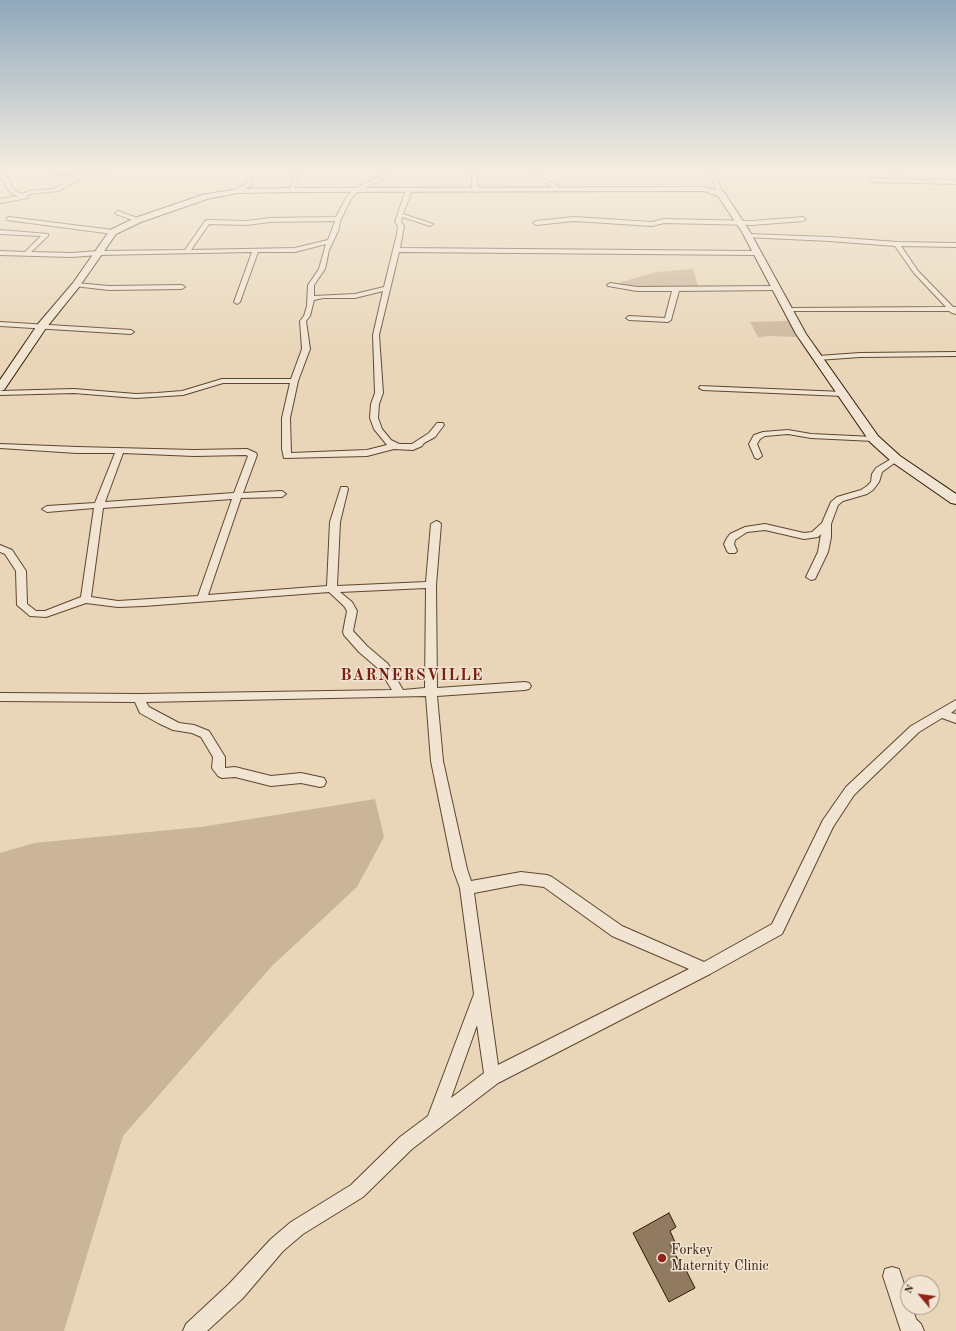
<!DOCTYPE html>
<style>
body{margin:0}
#map{position:relative;width:956px;height:1331px;overflow:hidden;background:#e9d6b9;font-family:"Old Standard TT",serif}
canvas{display:block}
.north{position:absolute;left:900px;top:1275px;width:40px;height:40px;box-sizing:border-box;background:#f1e4d2;border:1px solid #a4927e;border-radius:50%;rotate:299deg;font-size:11px;font-weight:700;line-height:16px;text-align:center;color:#301600}
.north::after{content:'';display:block;margin:auto;width:14px;height:18px;background:#8f2418;clip-path:polygon(50% 0,100% 100%,50% 72%,0 100%)}
</style>
<div id="map">
<canvas width="956" height="1331"></canvas>
<div class="north">N</div>
</div>
<script>
const context = document.querySelector('canvas').getContext('2d');
context.lineJoin = 'round';
function fill(path, color) { context.fillStyle = color; context.fill(path, 'evenodd'); }
const toPath = rows => new Path2D(rows.map(r => 'M' + r).join(''));
function stroke(path, color, width, dash) { context.strokeStyle = color; context.lineWidth = width; context.lineCap = dash ? 'butt' : 'round'; context.setLineDash(dash || []); context.stroke(path); }
function label(font, color, halo, rows, align = 'center') {
  context.font = font + ' "Old Standard TT",serif'; context.lineWidth = 3; context.setLineDash([]); context.textBaseline = 'middle'; context.strokeStyle = halo; context.fillStyle = color; for (const [text, x, y, turn = 0] of rows) {
    context.save(); context.translate(x, y); context.rotate((+turn || 0) * Math.PI / 180); context.textAlign = isNaN(turn) ? turn : align; if (halo) context.strokeText(text, 0, 0); context.fillText(text, 0, 0); context.restore();
  }
}
const green = toPath([
 [693,269,699,290,618,288,621,282,657,272],
 [788,321,796,337,771,336,758,337,750,322],
 [375,799,384,837,357,887,272,966,123,1136,64,1331,0,1331,0,853,34,843,201,827]
]);
const building = toPath([
 [669,1213,676,1227,670,1231,675,1242,670,1244,684,1271,686,1270,695,1288,669,1302,633,1233,669,1213]
]);
const minor = toPath([
 [50,169,55,169,57,172,84,173,92,169,98,169,58,191,30,194,27,196,28,198,0,203,0,199,19,196,12,194,6,187,6,182,0,179,1,171,5,171,4,176,10,180,12,187,16,192,22,194,29,191,55,189,78,175,56,175,50,169],
 [109,169,115,169,106,175,102,175,102,173,109,169],
 [298,169,302,169,294,190,289,191,298,169],
 [386,169,391,169,386,177,357,192,351,199,341,219,338,231,329,250,325,269,314,285,314,296,355,294,384,287,397,234,398,226,395,222,406,190,409,188,412,190,403,214,433,224,430,226,402,217,401,222,404,226,400,248,756,251,759,253,756,255,399,252,379,335,383,393,379,404,378,418,382,429,391,440,399,444,412,444,429,433,437,423,443,423,444,425,435,437,424,443,422,446,413,450,394,449,367,456,284,458,282,449,282,418,290,383,223,383,183,395,136,398,74,393,0,395,0,391,74,389,136,394,157,393,182,391,222,379,291,379,302,349,300,321,304,316,307,306,308,285,319,269,326,244,295,252,258,252,240,302,237,304,234,302,252,252,98,255,72,257,0,255,0,251,25,252,41,236,0,234,0,230,48,234,48,236,31,252,72,253,98,251,185,250,205,221,207,220,246,221,270,218,336,217,346,198,353,190,382,175,386,169],
 [335,221,328,240,295,248,191,250,209,224,246,225,270,222,335,221],
 [383,291,373,335,375,393,371,404,370,418,374,429,387,445,367,450,291,453,290,418,298,381,310,349,306,321,310,316,314,300,323,298,355,298,383,291],
 [472,169,476,169,478,190,475,192,472,190,472,169],
 [529,169,533,169,535,173,563,189,558,190,531,175,529,169],
 [709,169,713,169,723,195,718,194,709,169],
 [891,169,896,169,901,179,956,180,956,184,873,182,870,180,873,178,896,179,891,169],
 [248,180,252,180,252,185,239,192,235,192,235,190,247,183,248,180],
 [118,211,140,219,141,220,138,222,116,214,115,213,118,211],
 [9,217,113,230,116,232,113,234,7,220,7,218,9,217],
 [574,217,652,222,664,219,752,221,803,217,806,219,803,221,752,225,664,223,652,226,574,221,536,225,533,223,536,221,574,217],
 [748,234,830,237,897,242,956,243,956,247,901,246,918,271,953,307,956,307,956,314,952,313,949,311,787,311,786,310,789,308,946,307,914,273,895,246,830,241,746,237,745,236,748,234],
 [76,283,109,286,182,285,185,287,182,289,109,290,74,286,73,285,76,283],
 [610,283,637,287,775,286,778,288,775,290,679,291,671,320,668,322,629,320,626,318,629,316,665,318,672,291,637,291,608,286,607,285,610,283],
 [0,322,131,330,134,332,131,334,0,326,0,322],
 [956,352,956,356,860,357,818,360,814,358,818,356,860,353,956,352],
 [700,386,843,392,847,394,843,396,703,390,699,388,700,386],
 [788,430,811,434,874,437,878,439,874,441,811,438,788,434,765,436,760,439,757,444,762,456,758,459,755,458,749,444,754,435,763,432,788,430],
 [0,444,77,447,194,450,247,449,256,453,257,455,243,493,282,491,286,494,282,497,241,498,208,595,327,586,330,522,341,487,347,487,348,489,340,522,337,586,426,582,431,524,436,521,439,522,441,524,436,585,437,688,525,682,529,683,531,686,529,689,525,690,437,696,443,761,467,869,471,881,521,872,547,875,552,877,622,926,704,962,772,924,823,820,846,787,911,726,956,700,956,709,951,713,956,714,956,723,942,718,919,732,854,795,833,827,782,934,710,974,498,1083,412,1149,363,1197,303,1234,283,1251,243,1298,207,1331,183,1331,186,1324,229,1284,271,1239,291,1222,351,1185,400,1137,428,1116,474,994,460,888,453,869,431,761,426,696,146,702,149,707,179,723,194,725,209,731,225,757,225,768,235,767,271,776,301,773,324,778,326,782,324,786,320,787,301,783,271,786,235,777,222,778,218,776,212,768,213,757,201,737,192,733,173,730,158,723,140,713,135,702,0,701,0,693,139,694,392,690,380,670,359,652,344,635,343,632,347,611,344,606,329,592,144,606,118,607,86,603,46,617,30,616,17,605,16,571,5,554,0,552,0,545,12,550,26,571,27,604,36,611,45,611,81,597,94,508,47,512,42,509,47,506,95,503,115,453,77,453,0,448,0,444],
 [123,453,194,456,246,455,248,456,234,493,105,502,123,453],
 [232,499,198,596,118,601,91,597,103,508,232,499],
 [426,588,425,688,403,690,388,664,367,646,353,631,357,611,352,602,340,592,426,588],
 [521,884,544,887,612,936,689,969,498,1065,474,893,521,884],
 [477,1025,484,1073,451,1098,477,1025],
 [896,456,900,459,882,472,879,482,873,490,867,494,843,501,838,505,831,524,831,537,828,552,815,579,811,580,806,577,818,552,821,534,818,537,804,539,765,530,747,532,735,540,734,544,737,551,735,553,729,553,727,551,724,544,727,538,730,534,745,527,765,524,804,533,812,532,822,523,831,502,837,497,861,490,867,486,871,482,872,474,876,468,896,456],
 [892,1267,899,1269,908,1296,908,1307,912,1307,916,1319,921,1324,924,1331,901,1331,883,1276,885,1269,892,1267]
]);
const secondary = toPath([
 [704,187,724,192,750,232,806,334,878,436,900,456,956,494,956,504,951,503,892,462,870,442,796,334,742,232,718,196,704,191,291,192,237,193,207,199,141,222,116,234,79,287,46,328,4,390,0,391,0,380,38,324,73,283,110,230,135,218,202,195,237,189,291,188,704,187]
]);
const markers = [
 [662,1258,5,"#8f2418"]
];
const nearPoinames = [
 ["Forkey",671,1250],
 ["Maternity Clinic",671,1266]
];
const districtNames = [
 ["BARNERSVILLE",412,676]
];
fill(green, '#cab59a');
fill(building, '#907a60');
stroke(building, '#301600', 1);
stroke(minor, '#5e462e', 2);
stroke(secondary, '#301600', 2);
fill(minor, '#f1e4d2');
fill(secondary, '#f1e4d2');
const sky = context.createLinearGradient(0, 0, 0, 355);
sky.addColorStop(0, '#8fa8bc');
sky.addColorStop(0.48, '#f5ede0');
sky.addColorStop(1, '#f5ede000');
context.fillStyle = sky;
context.fillRect(0, 0, 956, 355);
for (const [x, y, r, color] of markers) { const dot = new Path2D(); dot.arc(x, y, r, 0, 2 * Math.PI); context.fillStyle = color; context.fill(dot); stroke(dot, '#f1e4d2', 1.5); }
label('14px', '#301600', '#f1e4d2', nearPoinames, 'left');
context.letterSpacing = '1px';
label('bold 16px', '#7a1f14', '#f1e4d2', districtNames);
context.letterSpacing = '0px';
</script>
